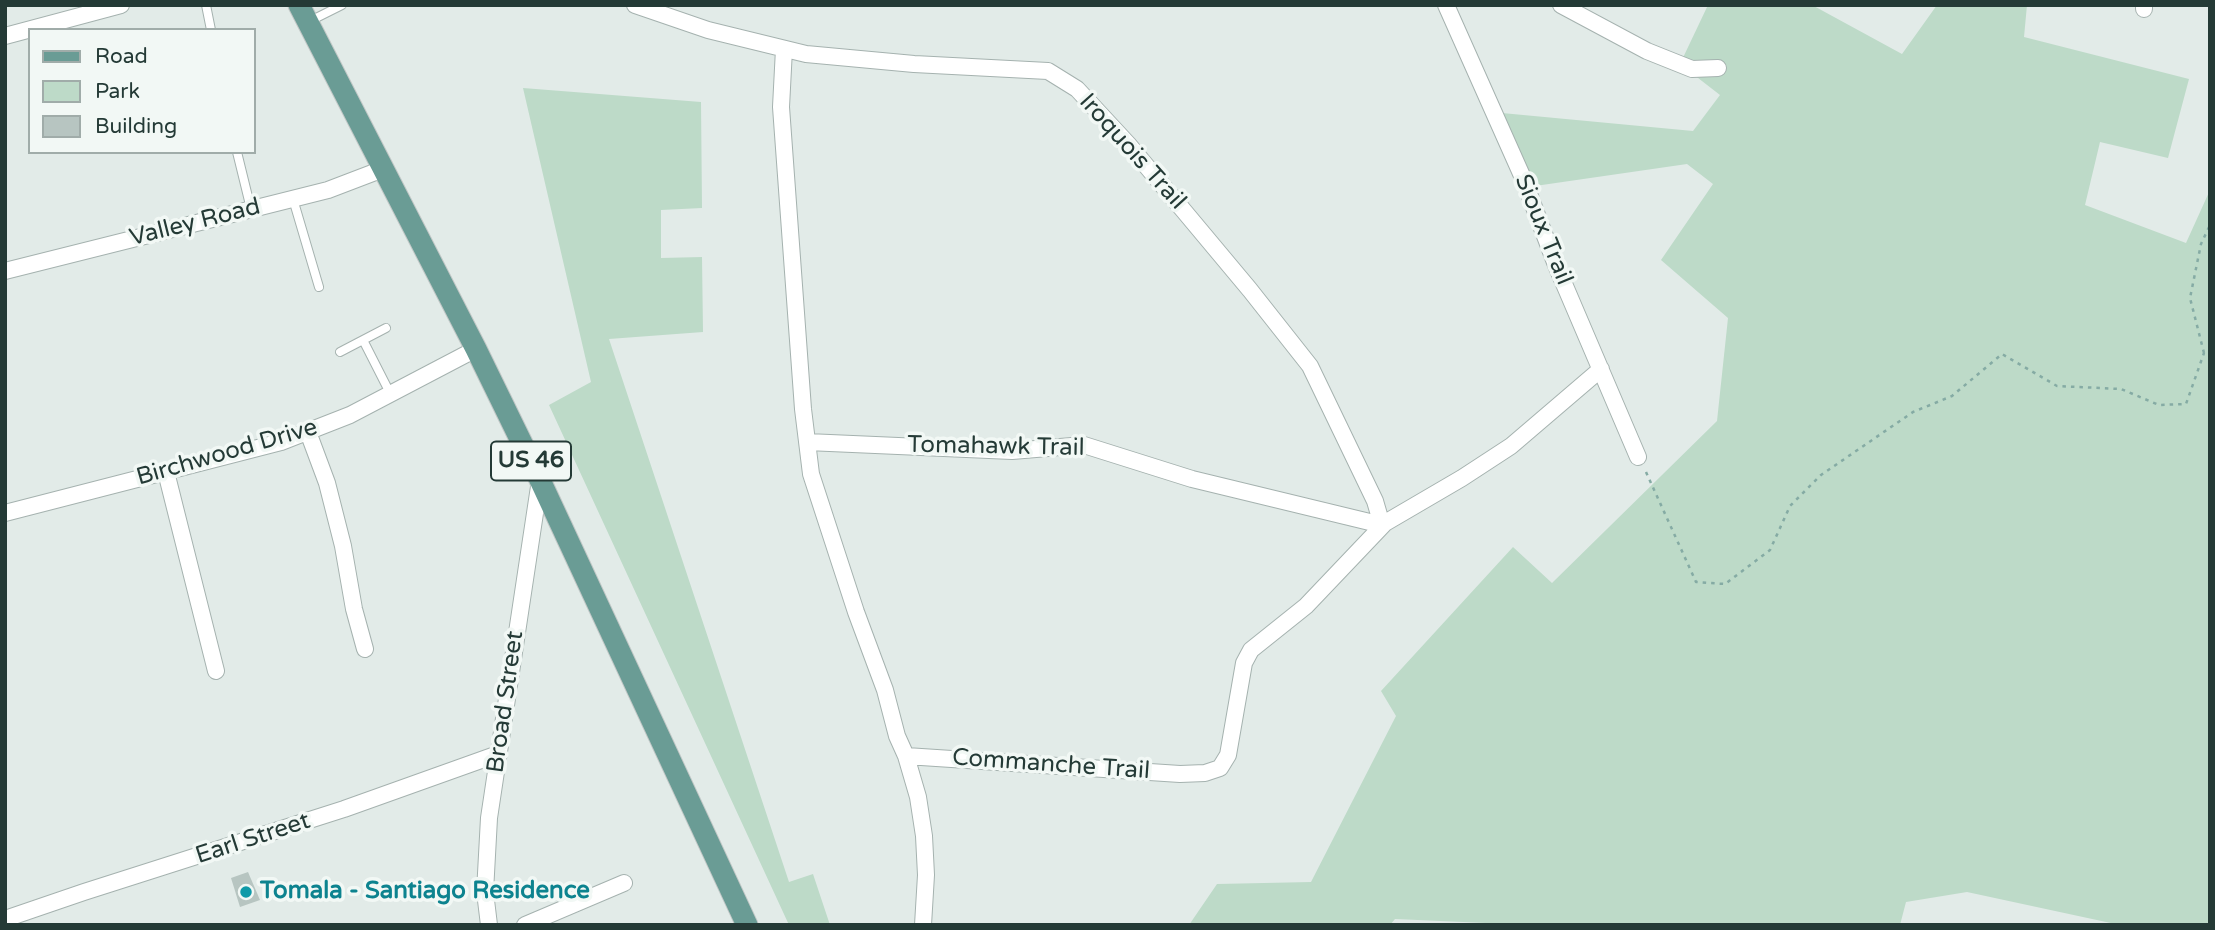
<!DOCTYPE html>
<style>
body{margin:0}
#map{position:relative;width:2215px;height:930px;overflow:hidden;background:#e2ebe8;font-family:"Varela Round",sans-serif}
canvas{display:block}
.frame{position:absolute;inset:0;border:7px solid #243a36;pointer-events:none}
.legend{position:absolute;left:28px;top:28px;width:228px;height:126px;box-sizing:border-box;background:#f2f8f5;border:2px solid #a0aca9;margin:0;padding:9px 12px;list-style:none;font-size:21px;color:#243a36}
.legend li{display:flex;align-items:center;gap:14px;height:35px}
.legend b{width:35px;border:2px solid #a0aca9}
</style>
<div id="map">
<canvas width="2215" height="930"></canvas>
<div class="frame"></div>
<ul class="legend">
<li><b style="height:9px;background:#6a9c95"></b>Road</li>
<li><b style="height:19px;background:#bddac8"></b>Park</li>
<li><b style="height:19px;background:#b7c5c1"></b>Building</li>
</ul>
</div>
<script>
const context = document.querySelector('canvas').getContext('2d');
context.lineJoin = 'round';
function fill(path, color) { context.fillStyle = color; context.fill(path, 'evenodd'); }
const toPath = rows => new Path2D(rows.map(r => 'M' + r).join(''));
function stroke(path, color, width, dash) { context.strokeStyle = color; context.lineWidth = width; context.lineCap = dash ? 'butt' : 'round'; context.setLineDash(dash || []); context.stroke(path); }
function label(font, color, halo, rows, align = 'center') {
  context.font = font + ' "Varela Round",sans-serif'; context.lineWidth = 7; context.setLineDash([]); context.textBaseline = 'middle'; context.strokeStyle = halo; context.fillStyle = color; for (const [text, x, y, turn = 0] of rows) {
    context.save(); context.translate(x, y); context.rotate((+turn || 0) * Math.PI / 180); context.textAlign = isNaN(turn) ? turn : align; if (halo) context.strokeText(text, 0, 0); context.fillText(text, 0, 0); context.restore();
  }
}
const green = toPath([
 [1708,5,1812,5,1902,54,1937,5,2027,5,2024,37,2189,79,2168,158,2100,142,2085,205,2186,243,2210,190,2210,925,2120,925,1967,892,1906,902,1900,925,1531,925,1395,919,1390,925,1189,925,1217,884,1311,882,1396,716,1381,691,1513,547,1552,583,1717,421,1728,318,1661,260,1713,184,1687,164,1535,186,1502,113,1693,131,1720,95,1680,64],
 [523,88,701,102,702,208,661,210,661,258,702,257,703,332,609,339,789,882,813,874,830,925,789,925,549,405,591,382]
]);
const building = toPath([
 [248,872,260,900,240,907,231,878]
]);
const path = toPath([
 [2204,353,2190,298,2201,244,2210,225],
 [1646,472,1696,582,1725,584,1770,550,1790,506,1821,475,1913,412,1952,396,2002,354,2057,386,2121,389,2159,405,2186,404,2204,353,2210,353]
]);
const service = toPath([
 [206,5,211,30],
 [308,22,342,5],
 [237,152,251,209],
 [293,199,319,287],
 [363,340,390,393],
 [340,352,386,328]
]);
const minor = toPath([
 [635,5,708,30,806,54,914,64,1048,71,1077,89,1128,144,1250,290,1310,366,1375,501,1382,525],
 [1446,5,1523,178,1556,265,1638,457],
 [1561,5,1647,51,1692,69,1718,68],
 [2144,9,2144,5],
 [5,36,121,5],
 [784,49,781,107,803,409,811,474,856,612,885,690,897,736,906,756,918,797,924,836,926,875,923,925],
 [5,271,328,190,383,169],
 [308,432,327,483,343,546,354,609,365,649],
 [807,442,1012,451,1084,445,1192,479,1382,525],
 [166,472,216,671],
 [5,513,281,442,350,415,476,349],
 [906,756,1180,774,1205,773,1220,768,1228,755,1244,663,1251,650,1306,606,1385,523,1462,478,1511,446,1601,369],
 [5,919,84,892,344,809,498,754],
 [489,925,485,892,489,818,540,480],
 [525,925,624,883]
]);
const primary = toPath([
 [299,5,476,349,540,480,747,925]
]);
const markers = [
 [246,892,7,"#0f9aa8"]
];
const shields = [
 [531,461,80]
];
const shieldNames = [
 ["US 46",531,461]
];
const streetNames = [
 ["Iroquois Trail",1132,152,48],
 ["Valley Road",195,223,-14],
 ["Sioux Trail",1543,230,68],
 ["Tomahawk Trail",996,447,1],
 ["Birchwood Drive",227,453,-16],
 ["Broad Street",506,702,-82],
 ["Commanche Trail",1051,765,4],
 ["Earl Street",253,839,-18]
];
const cultureNames = [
 ["Tomala - Santiago Residence",260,892]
];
fill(green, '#bddac8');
fill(building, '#b7c5c1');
stroke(service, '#a5b2af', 10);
stroke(minor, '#a5b2af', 18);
stroke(primary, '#c2c8c7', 23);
stroke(path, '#85aba4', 2.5, [3.5, 5]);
stroke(service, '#fff', 8);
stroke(minor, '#fff', 16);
stroke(primary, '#6a9c95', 21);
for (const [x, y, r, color] of markers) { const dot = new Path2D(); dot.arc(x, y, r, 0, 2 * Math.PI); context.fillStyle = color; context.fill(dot); stroke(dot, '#f2f8f5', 2.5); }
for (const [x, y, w] of shields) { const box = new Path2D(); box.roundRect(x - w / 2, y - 19.5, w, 39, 5); context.fillStyle = '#f2f8f5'; context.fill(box); stroke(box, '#243a36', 2); }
label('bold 23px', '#243a36', null, shieldNames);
label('24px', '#243a36', '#f2f8f5', streetNames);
label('bold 24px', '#0d838f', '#f2f8f5', cultureNames, 'left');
</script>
